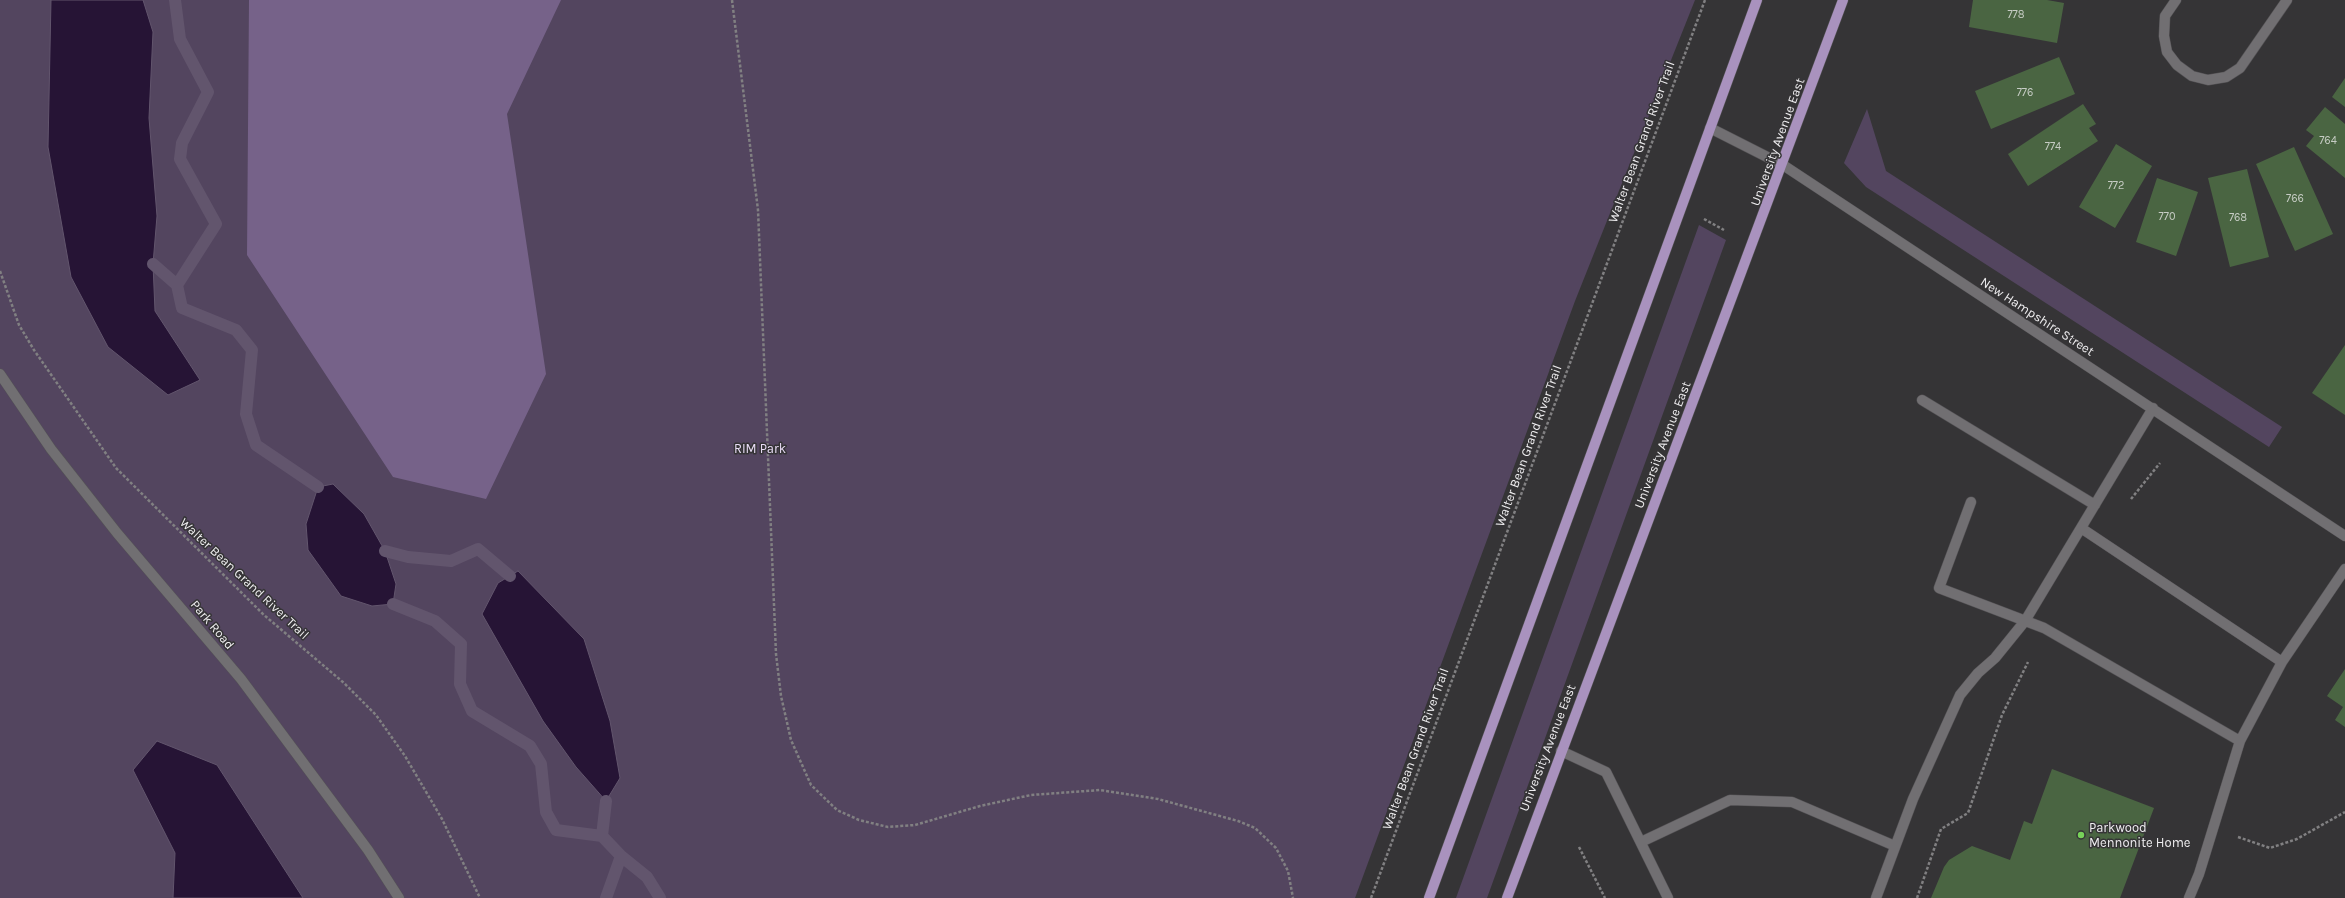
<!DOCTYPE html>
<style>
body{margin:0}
canvas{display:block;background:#353436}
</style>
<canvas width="2345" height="898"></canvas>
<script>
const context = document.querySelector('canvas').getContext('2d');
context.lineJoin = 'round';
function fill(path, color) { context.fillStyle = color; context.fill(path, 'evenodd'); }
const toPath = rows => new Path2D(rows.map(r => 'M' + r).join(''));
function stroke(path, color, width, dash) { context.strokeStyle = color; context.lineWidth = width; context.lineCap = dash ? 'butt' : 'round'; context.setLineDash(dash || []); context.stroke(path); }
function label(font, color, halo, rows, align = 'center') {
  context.font = font + ' Karla,sans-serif'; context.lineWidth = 3; context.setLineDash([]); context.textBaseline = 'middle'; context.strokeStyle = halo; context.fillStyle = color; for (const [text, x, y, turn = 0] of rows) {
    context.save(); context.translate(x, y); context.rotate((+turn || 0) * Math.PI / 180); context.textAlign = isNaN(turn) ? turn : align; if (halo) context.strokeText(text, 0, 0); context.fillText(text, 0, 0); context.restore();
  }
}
const green = toPath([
 [0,0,1695,0,1575,301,1355,898,0,898],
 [1867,109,1886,171,2282,427,2269,447,1866,187,1844,163],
 [1699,225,1726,240,1487,898,1456,898]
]);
const forest = toPath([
 [249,0,561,0,507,114,546,374,486,499,393,477,247,255]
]);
const water = toPath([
 [51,0,143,0,153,32,149,118,157,216,153,264,155,311,200,380,168,395,108,347,71,277,48,147,51,0],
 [333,484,364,514,385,551,396,584,393,604,372,606,341,596,308,550,306,524,318,487,333,484],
 [518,571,584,639,610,721,620,778,606,801,576,767,543,721,482,614,498,583,518,571],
 [157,741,217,765,303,898,173,898,175,853,133,770,157,741]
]);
const stream = toPath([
 [175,0,180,39,208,92,182,143,180,159,216,224,177,285,182,308,236,330,252,350,246,414,256,445,318,487],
 [153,264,177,285],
 [385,551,408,557,451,561,478,549,510,576],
 [393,604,435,621,461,644,460,684,472,711,530,746,541,764,546,812,556,830,602,836,621,856,606,898],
 [602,836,606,801],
 [621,856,647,877,660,898]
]);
const building = toPath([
 [1973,0,2047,0,2064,3,2057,43,1969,27],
 [2059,57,2075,94,1991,129,1975,91],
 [2345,78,2345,107,2332,97],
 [2083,104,2096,124,2089,128,2098,141,2028,186,2008,154],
 [2325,107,2345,124,2345,178,2306,146,2314,136,2306,130],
 [2116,144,2152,166,2115,228,2079,207],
 [2294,147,2333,234,2295,251,2256,164],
 [2247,169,2269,257,2230,267,2208,178],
 [2157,178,2198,192,2176,256,2136,242],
 [2345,345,2345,415,2312,393],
 [2345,669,2345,727,2335,720,2343,707,2327,696],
 [2052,769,2154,808,2120,898,1931,898,1944,867,1949,860,1972,846,2010,860,2024,821,2032,824]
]);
const path = toPath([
 [732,0,758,210,776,654,781,696,791,740,811,785,837,810,859,820,888,827,915,825,980,806,1031,795,1100,790,1158,799,1238,821,1255,828,1276,848,1288,871,1293,898],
 [1704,219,1724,230],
 [0,271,19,325,34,350,116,468,264,615,344,683,376,715,405,756,442,819,480,898],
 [2131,499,2160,463],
 [2238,837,2270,848,2297,839,2345,812],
 [1579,847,1605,898],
 [1371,898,1705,0],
 [1917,898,1941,829,1968,813,2002,715,2028,662]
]);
const minor = toPath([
 [2176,0,2165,16,2164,36,2167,52,2177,65,2192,76,2208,80,2226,77,2240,68,2287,0],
 [1710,128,1783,165,2345,536],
 [0,374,51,449,117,533,241,679,368,850,399,898],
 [1922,400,2095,505],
 [1971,502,1939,588,2044,628,2240,741,2199,874,2189,898],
 [2081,528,2282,662],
 [2240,741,2282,662,2345,569],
 [1561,751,1606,772,1668,898],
 [1641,842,1730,800,1792,802,1895,846],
 [1876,898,1913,799,1960,695,1978,673,1995,658,2025,621,2153,408]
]);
const major = toPath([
 [1429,898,1757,0],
 [1507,898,1843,0]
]);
const markers = [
 [2081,835,4,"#77d259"]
];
const numberNames = [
 ["778",2016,15],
 ["776",2025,93],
 ["764",2328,141],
 ["774",2053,147],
 ["772",2116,186],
 ["766",2295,199],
 ["770",2167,217],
 ["768",2238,218]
];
const streetNames = [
 ["Walter Bean Grand River Trail",1642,142,-70],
 ["University Avenue East",1778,142,-70],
 ["New Hampshire Street",2037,317,33],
 ["University Avenue East",1663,445,-69],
 ["Walter Bean Grand River Trail",1529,446,-70],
 ["Walter Bean Grand River Trail",244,579,43],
 ["Park Road",212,625,50],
 ["University Avenue East",1548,748,-69],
 ["Walter Bean Grand River Trail",1416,749,-70]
];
const parkNames = [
 ["RIM Park",760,449]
];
const poiNames = [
 ["Parkwood",2089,828],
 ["Mennonite Home",2089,843]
];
fill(green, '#53455f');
fill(forest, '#766289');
fill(water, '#261435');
stroke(water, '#62556d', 1);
stroke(stream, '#62556d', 12);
fill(building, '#4a6542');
stroke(minor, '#545255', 11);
stroke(major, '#545255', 11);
stroke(path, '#818082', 2.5, [3, 2]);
stroke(minor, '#716f72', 10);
stroke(major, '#a992be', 10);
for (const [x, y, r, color] of markers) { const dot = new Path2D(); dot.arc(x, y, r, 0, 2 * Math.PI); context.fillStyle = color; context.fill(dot); stroke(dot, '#353436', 1.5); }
label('11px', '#c6ccc4', null, numberNames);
label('13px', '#efeef0', '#353436', streetNames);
label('13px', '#eaddf7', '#353436', parkNames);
label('13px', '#efeef0', '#353436', poiNames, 'left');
</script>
